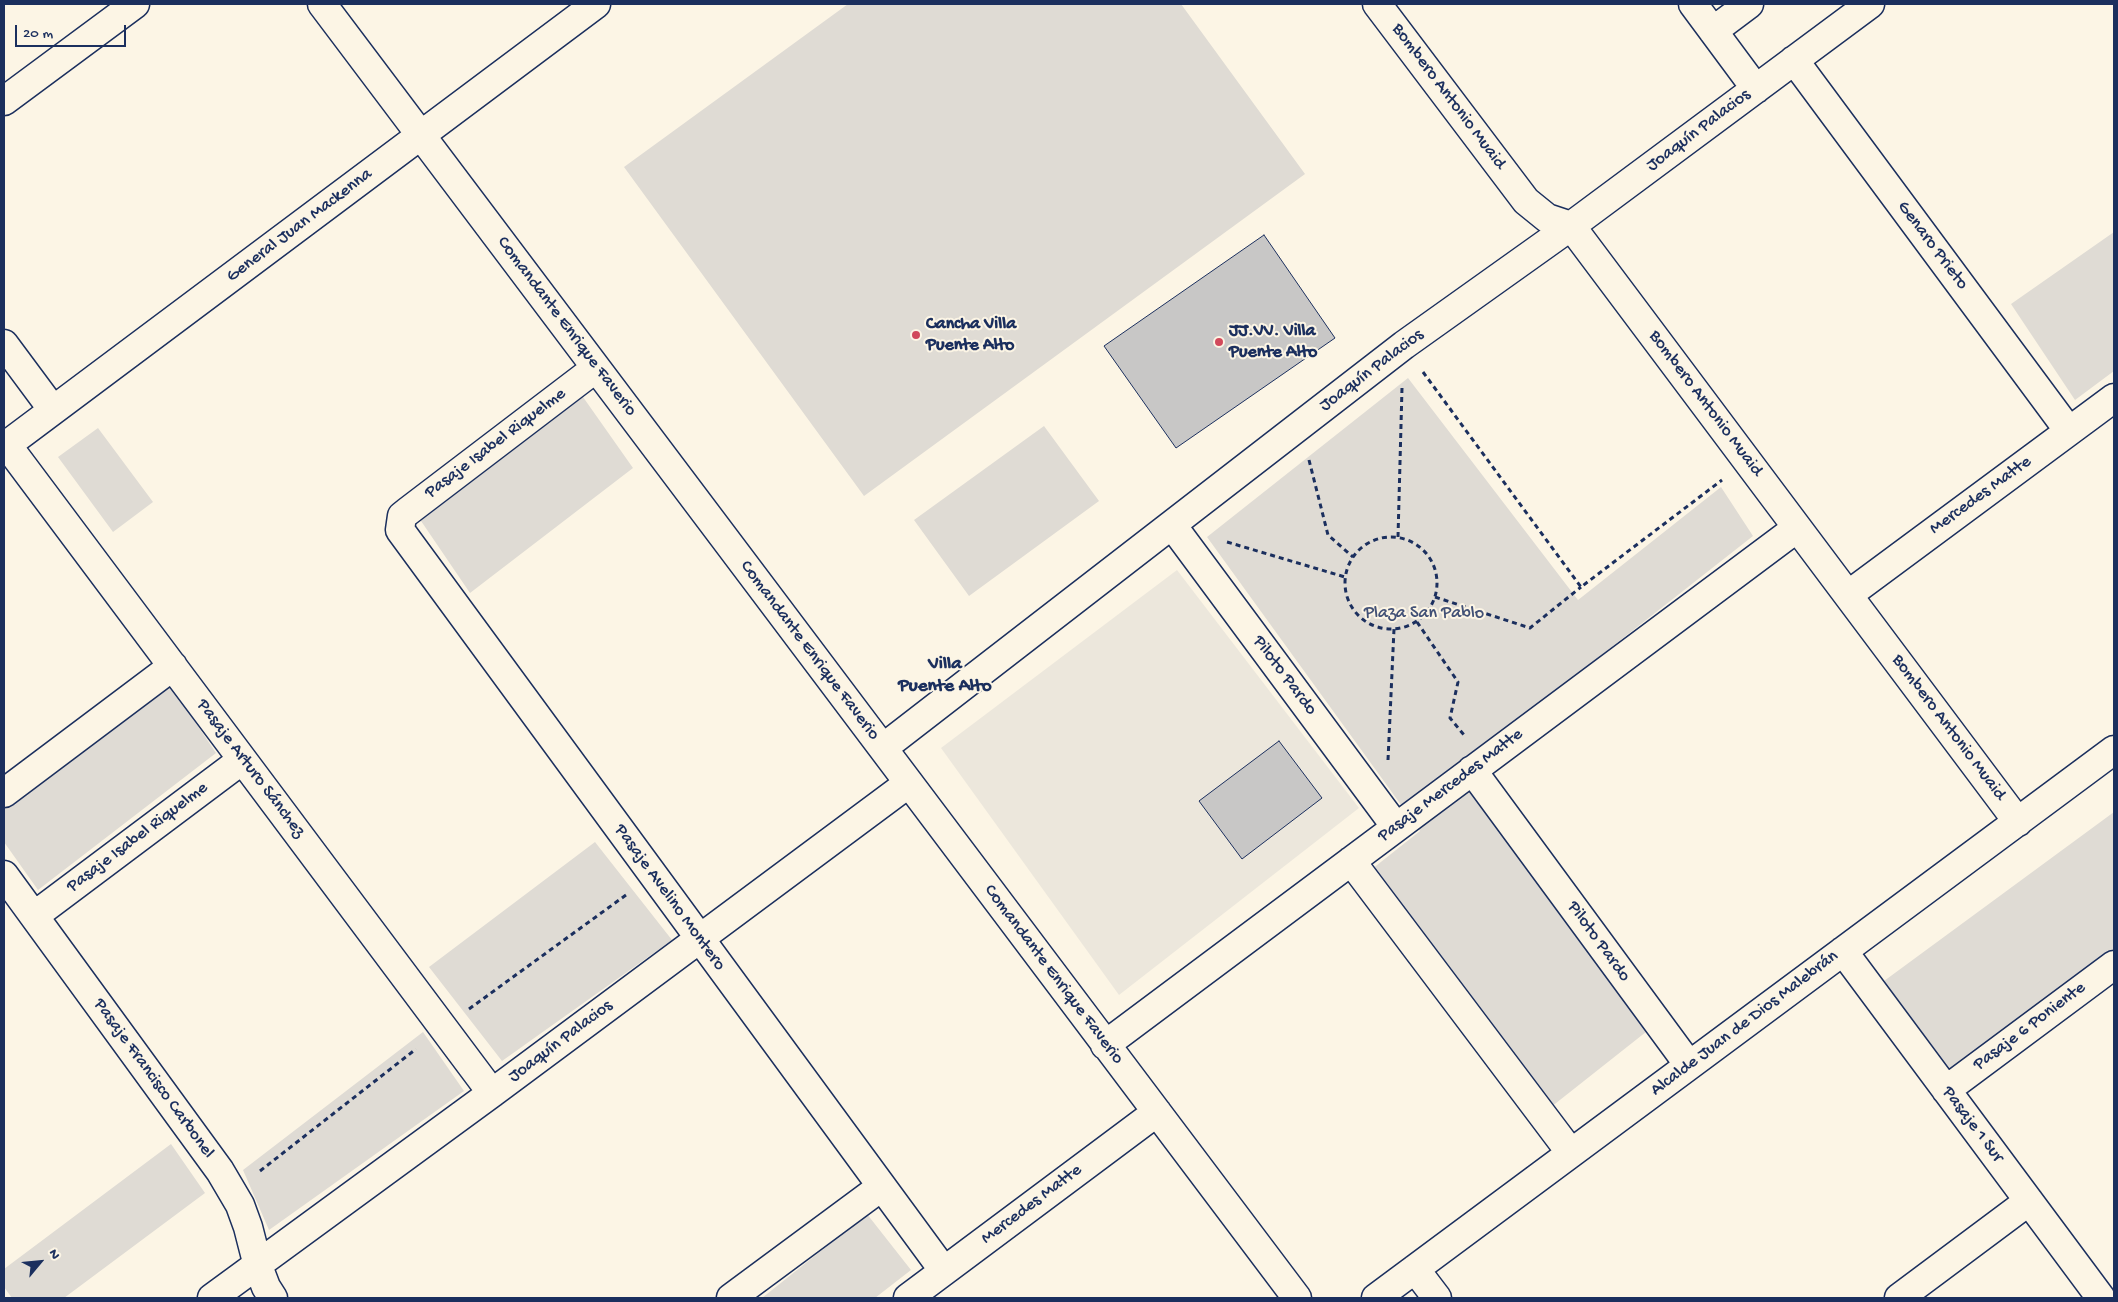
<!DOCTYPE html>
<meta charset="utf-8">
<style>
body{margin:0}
#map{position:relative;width:2118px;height:1302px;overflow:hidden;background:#fcf5e5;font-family:"Gochi Hand",sans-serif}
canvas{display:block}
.frame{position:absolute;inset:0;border:5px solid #1b2f5e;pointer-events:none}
.north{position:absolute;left:15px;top:1237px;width:50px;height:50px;-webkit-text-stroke:4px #fcf5e5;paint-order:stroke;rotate:62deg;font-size:14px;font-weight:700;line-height:20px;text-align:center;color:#1b2f5e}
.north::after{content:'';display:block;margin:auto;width:18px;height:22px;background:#1b2f5e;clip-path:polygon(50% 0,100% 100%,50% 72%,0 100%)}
.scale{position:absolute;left:15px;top:25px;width:111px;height:22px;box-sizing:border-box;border:2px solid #1b2f5e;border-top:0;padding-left:6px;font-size:15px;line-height:18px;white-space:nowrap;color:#1b2f5e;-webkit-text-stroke:4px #fcf5e5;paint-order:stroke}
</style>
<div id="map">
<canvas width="2118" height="1302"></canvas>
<div class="frame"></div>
<div class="north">N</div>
<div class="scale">20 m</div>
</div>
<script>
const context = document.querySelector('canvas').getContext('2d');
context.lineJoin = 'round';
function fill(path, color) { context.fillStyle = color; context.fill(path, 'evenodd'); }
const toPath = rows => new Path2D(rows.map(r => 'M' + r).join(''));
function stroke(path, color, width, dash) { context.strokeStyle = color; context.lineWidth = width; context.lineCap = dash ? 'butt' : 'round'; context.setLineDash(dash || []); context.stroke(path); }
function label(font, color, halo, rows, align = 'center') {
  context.font = font + ' "Gochi Hand",sans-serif'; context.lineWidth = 4; context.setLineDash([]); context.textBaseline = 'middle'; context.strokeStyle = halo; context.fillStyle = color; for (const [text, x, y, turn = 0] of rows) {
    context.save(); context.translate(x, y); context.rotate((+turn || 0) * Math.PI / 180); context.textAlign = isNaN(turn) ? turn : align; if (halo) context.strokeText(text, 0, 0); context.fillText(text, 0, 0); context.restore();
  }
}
const built = toPath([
 [1177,570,1359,808,1119,995,941,748]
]);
const green = toPath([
 [848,4,1181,4,1305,174,864,496,624,167],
 [2114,232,2114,371,2075,400,2011,304],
 [1408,378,1578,600,1721,487,1753,536,1455,770,1651,1028,1546,1111,1367,873,1420,831,1207,537],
 [583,397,633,468,470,593,419,518],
 [1044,426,1099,501,969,596,914,520],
 [98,428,153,502,113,532,58,457],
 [171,686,216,753,38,890,4,842,4,809],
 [2114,812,2114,950,1951,1070,1884,981],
 [595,842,672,940,502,1061,429,967],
 [423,1032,464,1091,269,1230,243,1170],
 [171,1144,205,1193,64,1298,12,1298,4,1287,4,1269],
 [867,1214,911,1270,875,1298,762,1298]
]);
const building = toPath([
 [1264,235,1335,338,1176,448,1104,346,1264,235],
 [1279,741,1322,798,1242,859,1199,801,1279,741]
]);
const path = toPath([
 [1423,372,1581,587,1722,480],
 [1309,460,1328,535,1353,557],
 '1345 583a46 46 0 1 1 92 0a46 46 0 1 1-92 0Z',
 [1398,537,1402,388],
 [1227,542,1345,577],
 [1435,597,1530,628,1581,587],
 [1417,622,1458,682,1450,718,1464,735],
 [1388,760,1394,629],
 [469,1009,626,895],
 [260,1171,416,1049]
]);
const minor = toPath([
 [322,4,1297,1298],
 [1377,4,1526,201,1547,218,1571,226,2018,822],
 [1693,4,1756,89],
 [1713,31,1749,4],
 [1794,60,2069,431],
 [4,101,135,4],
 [4,344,53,410],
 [596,368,407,512,402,516,400,530,944,1271],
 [7,445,492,1093],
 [4,447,596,4],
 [1172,525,1396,827],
 [1848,595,2114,398],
 [883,748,1404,345,1571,226,1870,4],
 [1472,770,1689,1065],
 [4,793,173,666],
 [1351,861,1571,1153],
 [4,875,220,1171,240,1205,248,1227,258,1266,266,1287,273,1298],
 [34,916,242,760],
 [1843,951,2101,1298],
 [1105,1045,1797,528],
 [1946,1090,2114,965],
 [1415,1269,1437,1298],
 [212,1298,492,1093,909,783],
 [731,1298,881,1187],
 [908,1298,1157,1112],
 [1376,1298,2114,750],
 [1899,1298,2029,1201]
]);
const markers = [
 [916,335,5,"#d1495b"],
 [1219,342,5,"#d1495b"]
];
const streetNames = [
 ["Bombero Antonio Muaid",1448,97,53],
 ["Joaquín Palacios",1699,131,-37],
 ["General Juan Mackenna",300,226,-37],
 ["Genaro Prieto",1932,246,53],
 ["Comandante Enrique Faverio",566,327,53],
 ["Joaquín Palacios",1372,371,-37],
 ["Bombero Antonio Muaid",1705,404,53],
 ["Pasaje Isabel Riquelme",496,444,-37],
 ["Mercedes Matte",1981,496,-36],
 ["Comandante Enrique Faverio",809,651,53],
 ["Piloto Pardo",1284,676,53],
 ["Bombero Antonio Muaid",1948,728,53],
 ["Pasaje Arturo Sánchez",250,769,53],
 ["Pasaje Mercedes Matte",1451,786,-37],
 ["Pasaje Isabel Riquelme",138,838,-37],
 ["Pasaje Avelino Montero",669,898,54],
 ["Piloto Pardo",1598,942,54],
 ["Comandante Enrique Faverio",1053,975,53],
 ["Alcalde Juan de Dios Malebrán",1745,1024,-37],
 ["Pasaje 6 Poniente",2030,1027,-37],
 ["Joaquín Palacios",561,1042,-37],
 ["Pasaje Francisco Carbonel",153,1079,54],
 ["Pasaje 1 Sur",1972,1125,53],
 ["Mercedes Matte",1032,1205,-37]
];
const poiNames = [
 ["Cancha Villa",926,325],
 ["Puente Alto",926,346],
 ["JJ.VV. Villa",1229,332],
 ["Puente Alto",1229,353]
];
const parkNames = [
 ["Plaza San Pablo",1424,614]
];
const neighbourhoodNames = [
 ["Villa",945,665],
 ["Puente Alto",945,687]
];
fill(built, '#ece7dc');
fill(green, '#dfdbd4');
fill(building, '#c8c7c6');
stroke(building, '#1b2f5e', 1);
stroke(minor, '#1b2f5e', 31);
stroke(path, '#1b2f5e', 3, [5, 4]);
stroke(minor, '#fcf5e5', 28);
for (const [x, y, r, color] of markers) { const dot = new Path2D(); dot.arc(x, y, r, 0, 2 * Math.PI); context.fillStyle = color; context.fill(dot); stroke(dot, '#fcf5e5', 2); }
label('18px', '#1b2f5e', '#fcf5e5', streetNames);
label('bold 18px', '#1b2f5e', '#fcf5e5', poiNames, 'left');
label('18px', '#425176', '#fcf5e5', parkNames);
label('bold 19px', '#1b2f5e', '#fcf5e5', neighbourhoodNames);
</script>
